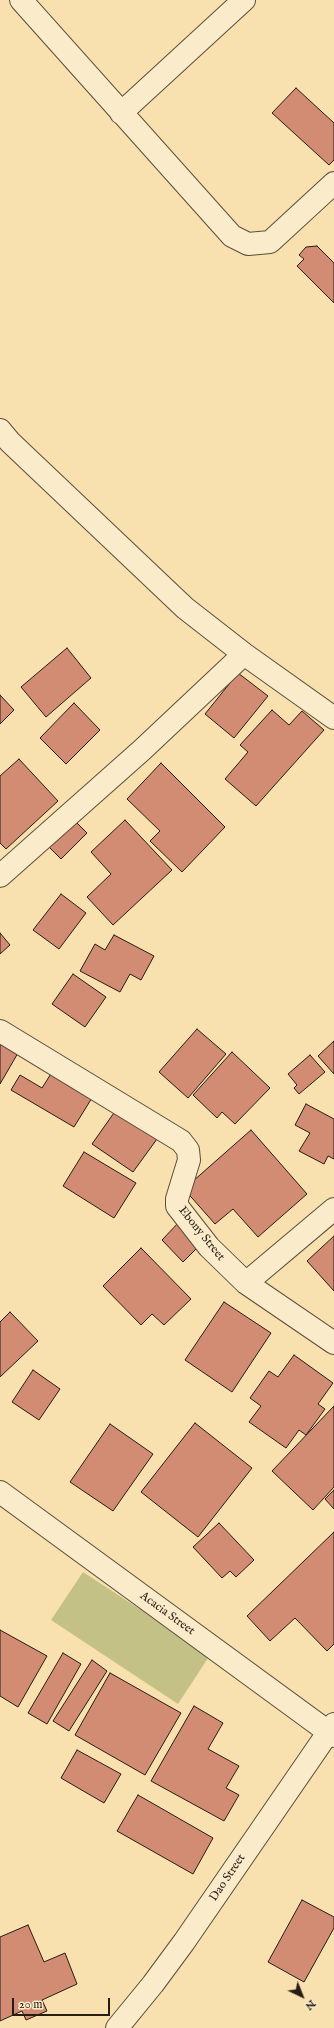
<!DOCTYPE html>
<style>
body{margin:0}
#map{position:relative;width:334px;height:2028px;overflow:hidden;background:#f8e1af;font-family:"IM FELL English",serif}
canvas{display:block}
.north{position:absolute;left:282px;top:1976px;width:40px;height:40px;-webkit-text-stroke:3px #faeccb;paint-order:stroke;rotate:137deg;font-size:11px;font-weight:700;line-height:16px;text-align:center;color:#271c13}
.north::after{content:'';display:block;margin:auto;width:14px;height:18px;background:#271c13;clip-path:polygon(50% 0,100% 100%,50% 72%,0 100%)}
.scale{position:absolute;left:12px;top:1998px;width:98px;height:18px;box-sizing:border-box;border:2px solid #271c13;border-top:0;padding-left:5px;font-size:12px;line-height:14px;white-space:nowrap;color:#271c13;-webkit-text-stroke:3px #faeccb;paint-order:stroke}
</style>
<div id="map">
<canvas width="334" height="2028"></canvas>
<div class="north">N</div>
<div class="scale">20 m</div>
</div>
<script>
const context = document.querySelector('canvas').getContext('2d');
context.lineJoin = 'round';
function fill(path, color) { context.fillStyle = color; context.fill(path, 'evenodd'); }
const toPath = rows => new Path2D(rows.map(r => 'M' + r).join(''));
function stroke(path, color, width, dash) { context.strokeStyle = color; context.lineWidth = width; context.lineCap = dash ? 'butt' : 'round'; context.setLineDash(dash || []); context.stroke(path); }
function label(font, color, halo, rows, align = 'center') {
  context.font = font + ' "IM FELL English",serif'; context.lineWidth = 3.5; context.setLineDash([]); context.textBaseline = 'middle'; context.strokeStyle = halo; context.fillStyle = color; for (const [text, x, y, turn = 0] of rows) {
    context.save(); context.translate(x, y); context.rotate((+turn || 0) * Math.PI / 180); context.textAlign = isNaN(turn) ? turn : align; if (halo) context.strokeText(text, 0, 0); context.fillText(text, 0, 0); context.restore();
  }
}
const green = toPath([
 [83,1572,210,1655,178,1704,51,1620]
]);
const building = toPath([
 [296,88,334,123,334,160,329,165,272,113,296,88],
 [317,246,334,263,334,303,297,266,304,259,299,255,306,247,317,246],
 [67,648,91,678,46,717,21,687,67,648],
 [238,673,268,696,234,738,205,714,238,673],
 [0,695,14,710,0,724,0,695],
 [74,703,100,730,66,764,40,738,74,703],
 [272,710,289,725,302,711,324,730,256,806,225,779,248,752,240,745,272,710],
 [19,759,58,801,6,849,0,843,0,776,19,759],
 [161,763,225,827,182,872,150,841,160,831,127,799,161,763],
 [74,820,87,833,61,859,47,845,74,820],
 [125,820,172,870,113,925,87,897,111,874,91,852,125,820],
 [61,894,86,913,59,949,33,930,61,894],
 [0,933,10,945,0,954,0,933],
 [114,935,154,956,141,980,130,974,120,992,80,971,95,944,105,950,114,935],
 [73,974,106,997,85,1027,52,1004,73,974],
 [197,1029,226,1054,188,1098,159,1072,197,1029],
 [334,1041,334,1074,318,1056,334,1041],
 [0,1042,18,1053,0,1084,0,1042],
 [232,1052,270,1088,235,1124,222,1112,217,1118,193,1095,232,1052],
 [310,1055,325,1072,299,1094,294,1088,297,1085,288,1074,310,1055],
 [54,1069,95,1093,74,1127,11,1090,20,1075,42,1088,54,1069],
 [306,1104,334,1119,334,1159,328,1156,324,1164,299,1151,310,1133,295,1125,306,1104],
 [116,1110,157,1139,133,1172,92,1144,116,1110],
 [251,1130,307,1194,258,1237,233,1209,215,1224,184,1189,251,1130],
 [84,1152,136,1183,114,1218,63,1186,84,1152],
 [180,1221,203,1242,183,1262,162,1240,180,1221],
 [334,1236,334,1291,307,1261,334,1236],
 [141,1248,191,1299,164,1325,152,1314,141,1325,103,1286,141,1248],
 [224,1302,271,1333,232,1392,185,1360,224,1302],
 [10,1312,38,1341,0,1377,0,1322,10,1312],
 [294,1355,333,1383,318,1404,325,1409,306,1435,299,1430,286,1448,249,1422,261,1406,250,1398,269,1371,278,1377,294,1355],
 [33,1370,60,1389,39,1420,12,1402,33,1370],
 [334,1406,334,1487,313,1510,272,1471,334,1406],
 [195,1423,252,1468,198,1537,141,1492,195,1423],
 [110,1424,153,1454,113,1511,70,1482,110,1424],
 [334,1490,334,1509,325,1499,334,1490],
 [219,1523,254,1560,236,1577,230,1571,222,1578,193,1547,219,1523],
 [334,1532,334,1644,327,1651,295,1618,270,1641,247,1616,334,1532],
 [0,1630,47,1656,18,1707,0,1696,0,1630],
 [63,1653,81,1664,47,1724,28,1713,63,1653],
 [92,1660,107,1671,69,1731,53,1721,92,1660],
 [110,1673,181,1713,145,1775,75,1735,110,1673],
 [194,1706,223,1723,208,1749,239,1766,226,1788,239,1795,224,1821,151,1781,194,1706],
 [77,1750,121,1774,104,1803,61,1778,77,1750],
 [138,1795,213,1838,193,1874,117,1831,138,1795],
 [302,1900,334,1917,334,1928,304,1982,268,1962,302,1900],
 [28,1925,44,1962,65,1953,77,1984,42,2000,47,2011,26,2020,22,2011,0,2021,0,1937,28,1925]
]);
const minor = toPath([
 [21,0,232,236,248,244,270,242,334,183],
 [121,113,244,0],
 [0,430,10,442,185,608,244,654,334,718],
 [0,876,142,750,244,654],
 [0,1031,181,1141,188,1150,189,1160,177,1199,177,1206,209,1247,246,1283,334,1343],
 [246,1283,334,1209],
 [0,1492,334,1736]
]);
const tertiary = toPath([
 [117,2028,153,1984,184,1942,334,1724]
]);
const streetNames = [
 ["Ebony Street",201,1234,51],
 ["Acacia Street",167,1614,36],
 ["Dao Street",228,1878,-56]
];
fill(green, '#c4c186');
fill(building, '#d18c73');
stroke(building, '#271c13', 1);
stroke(minor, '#5b4d3a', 24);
stroke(tertiary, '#5b4d3a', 24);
stroke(minor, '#faeccb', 22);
stroke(tertiary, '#faeccb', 22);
label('12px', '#271c13', '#faeccb', streetNames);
</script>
